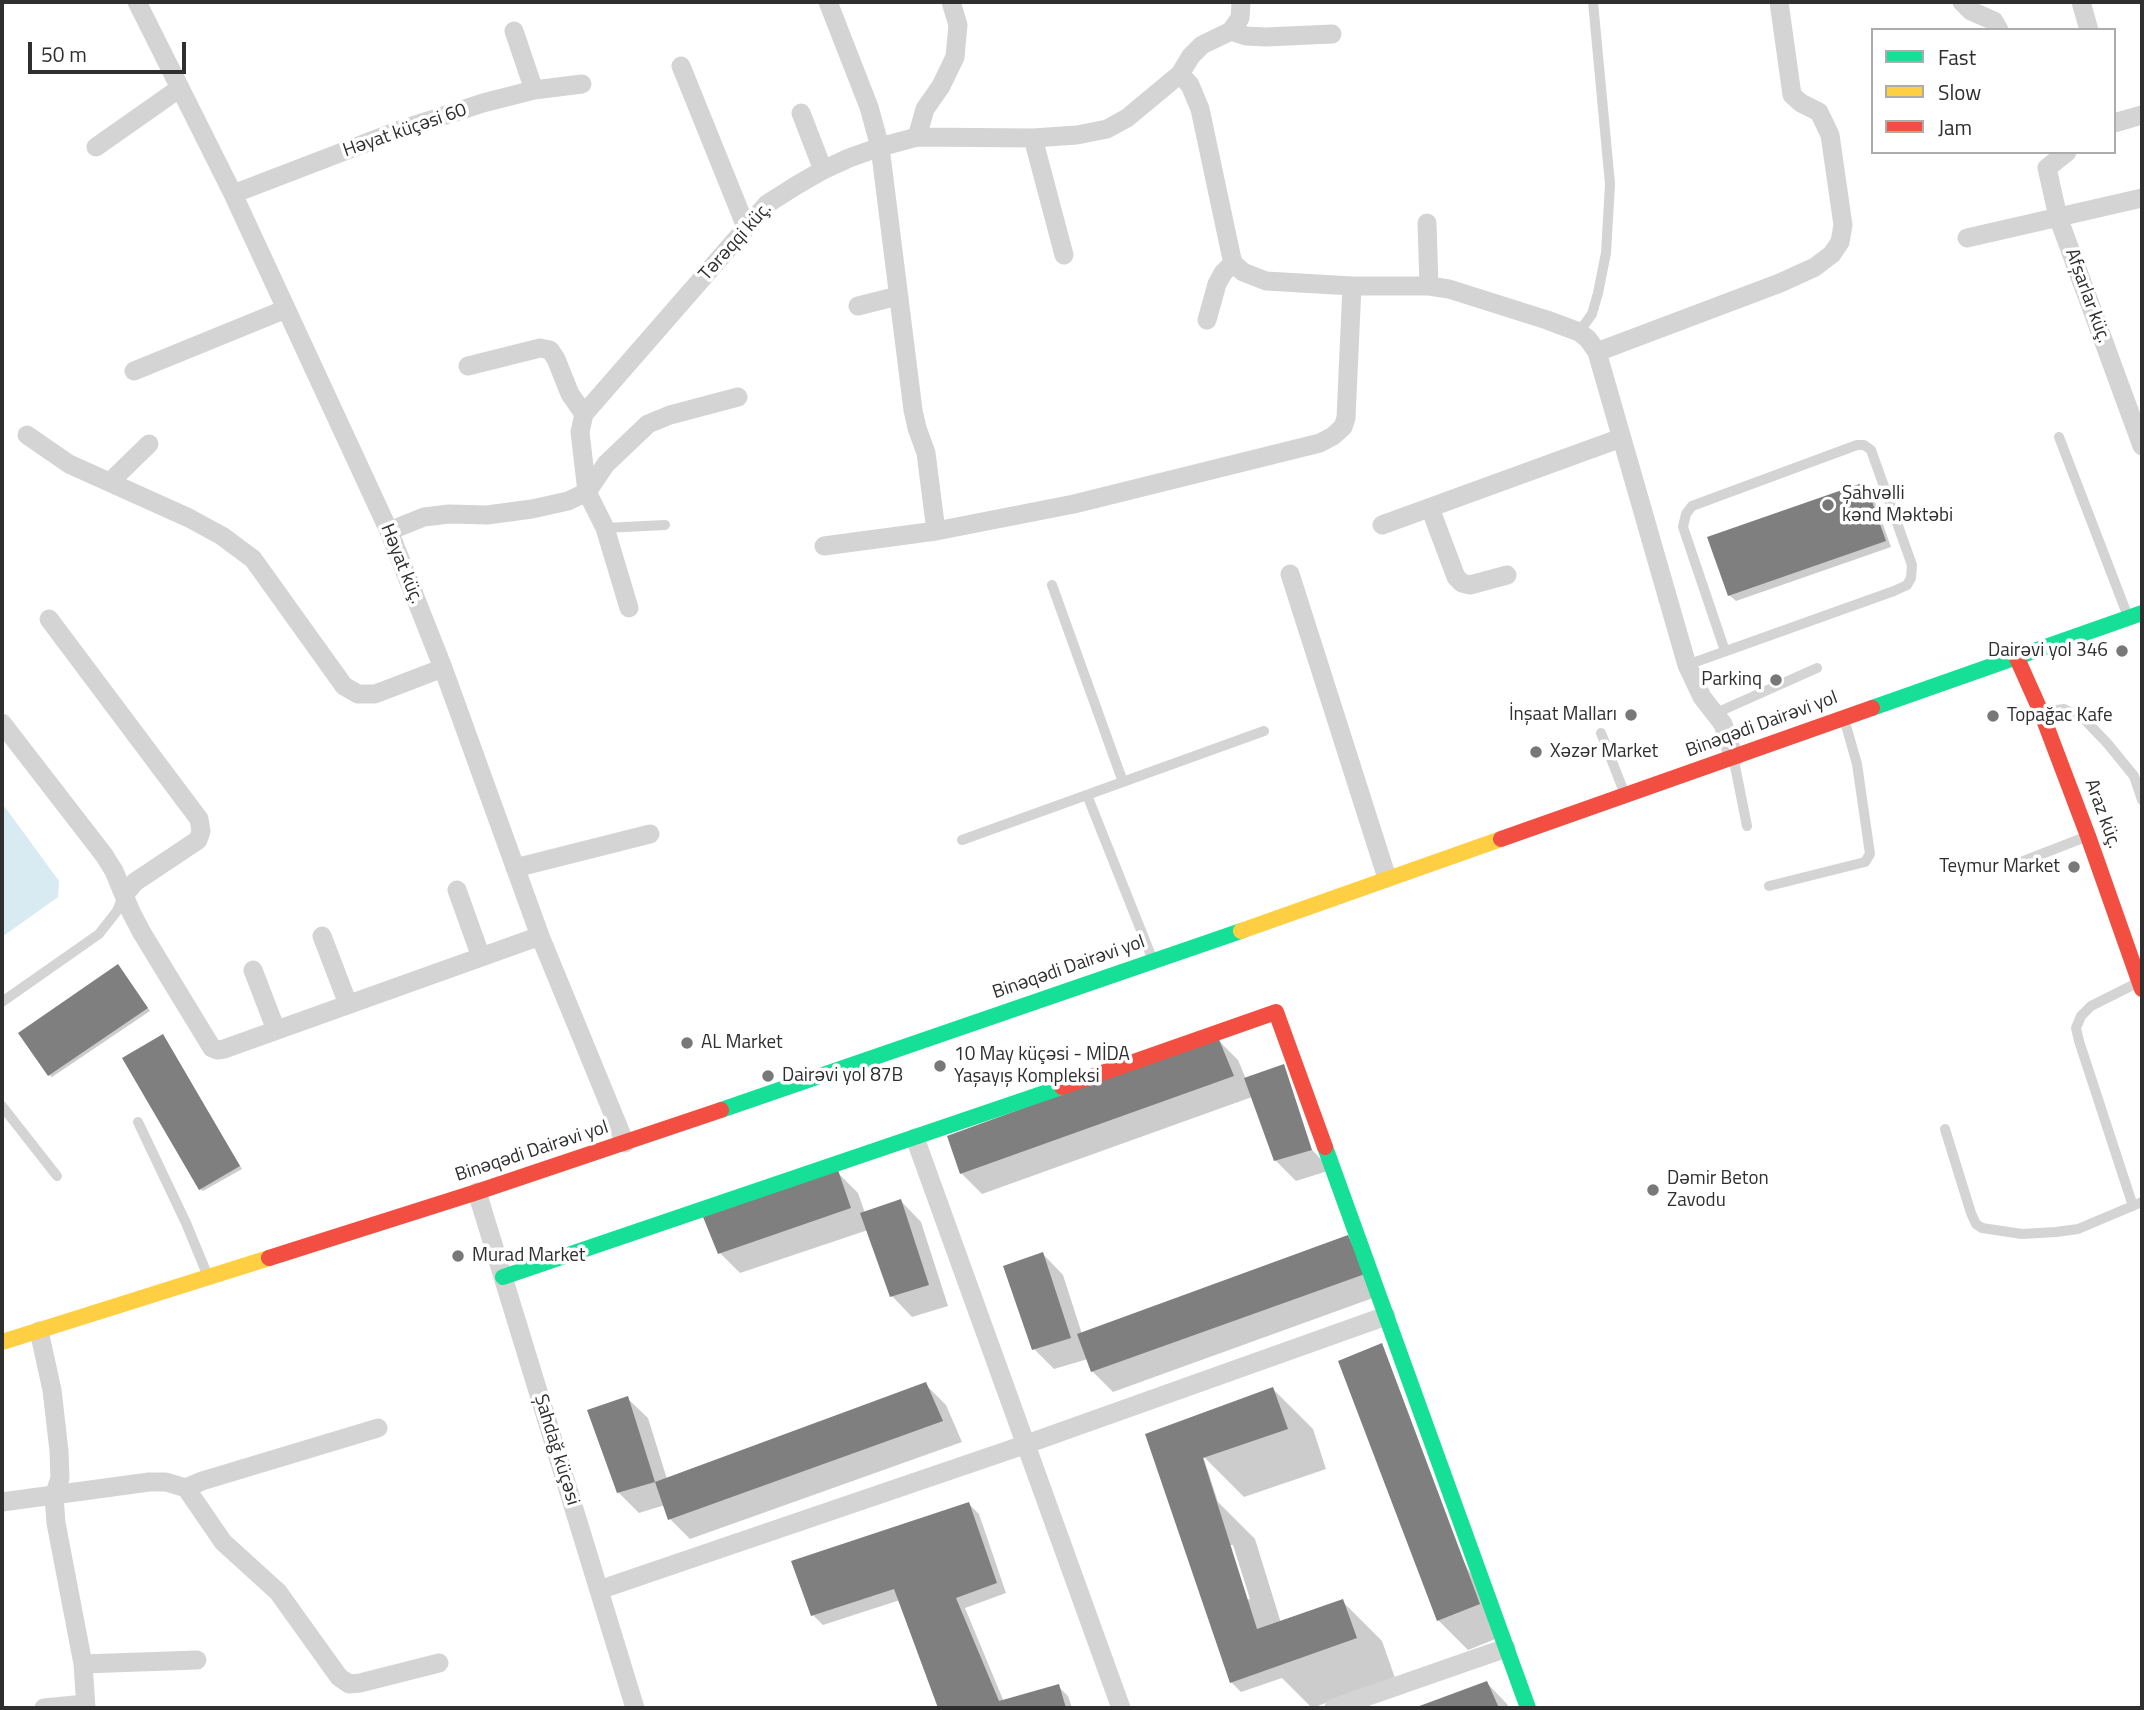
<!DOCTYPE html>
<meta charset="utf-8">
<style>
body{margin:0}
#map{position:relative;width:2144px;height:1710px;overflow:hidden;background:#fff;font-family:"Titillium Web",sans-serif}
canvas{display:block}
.frame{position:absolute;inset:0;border:4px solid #2f2f2f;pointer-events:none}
.legend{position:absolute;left:1871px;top:28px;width:245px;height:126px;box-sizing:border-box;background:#fff;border:2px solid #acacac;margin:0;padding:9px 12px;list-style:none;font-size:21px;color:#2f2f2f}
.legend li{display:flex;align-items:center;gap:14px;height:35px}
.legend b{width:35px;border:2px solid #acacac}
.scale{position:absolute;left:28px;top:42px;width:158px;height:32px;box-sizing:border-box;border:4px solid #2f2f2f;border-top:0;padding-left:9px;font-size:21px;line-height:24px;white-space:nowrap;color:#2f2f2f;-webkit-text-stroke:5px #fff;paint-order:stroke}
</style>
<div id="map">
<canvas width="2144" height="1710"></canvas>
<div class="frame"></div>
<ul class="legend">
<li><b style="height:9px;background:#16e098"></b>Fast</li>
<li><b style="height:9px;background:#ffcf43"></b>Slow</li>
<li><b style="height:9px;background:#f24e42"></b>Jam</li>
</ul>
<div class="scale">50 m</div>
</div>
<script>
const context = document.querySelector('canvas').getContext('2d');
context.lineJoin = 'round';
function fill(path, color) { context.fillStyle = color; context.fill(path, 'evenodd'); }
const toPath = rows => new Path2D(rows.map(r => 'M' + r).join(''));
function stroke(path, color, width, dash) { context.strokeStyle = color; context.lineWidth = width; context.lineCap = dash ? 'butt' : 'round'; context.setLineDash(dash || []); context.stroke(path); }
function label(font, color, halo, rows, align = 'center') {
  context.font = font + ' "Titillium Web",sans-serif'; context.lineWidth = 7; context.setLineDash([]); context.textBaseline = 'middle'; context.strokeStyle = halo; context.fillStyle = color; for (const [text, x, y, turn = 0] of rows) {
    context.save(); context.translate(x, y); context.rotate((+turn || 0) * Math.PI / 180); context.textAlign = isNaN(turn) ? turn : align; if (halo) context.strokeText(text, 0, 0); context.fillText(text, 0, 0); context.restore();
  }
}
const water = toPath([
 [2,803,59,881,58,897,2,937]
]);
const shadow = toPath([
 [1865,484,1871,491,1891,547,1736,601,1729,595],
 [121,969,150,1011,52,1077,49,1075],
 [165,1039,242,1169,203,1191,200,1189],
 [1217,1039,1238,1060,1246,1079,1331,1170,1296,1181,1275,1160,1252,1097,982,1194,962,1174,949,1137],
 [837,1172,858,1193,865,1213,901,1201,921,1222,948,1306,912,1317,892,1296,868,1230,740,1273,720,1253],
 [1348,1237,1384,1294,1113,1392,1092,1371,1088,1359,1054,1369,1034,1349,1043,1254,1063,1275,1082,1334],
 [1340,1362,1508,1634,1468,1650,1438,1620],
 [925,1384,946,1405,962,1442,690,1539,670,1519,665,1505,639,1513,618,1492,627,1398,648,1418,667,1479],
 [1273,1389,1313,1429,1326,1469,1244,1497,1203,1456,1218,1502,1255,1539,1281,1623,1342,1601,1382,1641,1395,1678,1312,1708,1282,1678,1241,1692,1231,1682,1147,1435],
 [1229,1545,1233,1545,1250,1599,1246,1600],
 [969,1504,979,1514,1006,1593,965,1608,1004,1702,1058,1686,1068,1696,1072,1708,940,1708,900,1600,823,1625,813,1615],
 [1487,1683,1507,1704,1509,1708,1418,1708]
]);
const building = toPath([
 [1865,482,1886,541,1728,596,1707,537],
 [118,964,148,1008,48,1076,18,1033],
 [163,1034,240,1166,199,1190,122,1058],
 [1218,1037,1234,1076,960,1174,947,1136],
 [1284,1064,1312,1150,1274,1161,1244,1078],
 [838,1170,851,1208,718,1254,703,1217],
 [901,1199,929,1285,890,1297,860,1213],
 [1348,1235,1365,1274,1091,1372,1077,1334],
 [1043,1252,1071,1338,1032,1350,1003,1266],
 [1382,1343,1480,1604,1437,1621,1338,1361],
 [926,1382,943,1421,668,1520,655,1482,617,1493,587,1410,628,1396,655,1482],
 [1273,1387,1288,1429,1203,1458,1257,1629,1343,1599,1357,1638,1230,1683,1145,1434],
 [969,1502,997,1583,956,1598,999,1701,1059,1684,1066,1708,938,1708,894,1589,811,1616,791,1561],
 [1487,1681,1499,1708,1414,1708]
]);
const lane = toPath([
 [1579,332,1592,314,1598,293,1606,253,1610,184,1593,2],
 [2059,437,2127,614],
 [605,528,665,525],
 [1052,585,1123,782],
 [1687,665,1894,591,1907,585,1911,578,1912,565,1871,450,1864,445,1857,445,1692,506,1686,514,1683,527,1725,651],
 [2041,712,2064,709,2084,719,2107,743,2134,776,2142,800],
 [1716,713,1817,668],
 [1601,733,1624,792],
 [1734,761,1747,826],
 [1087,795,1152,958],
 [962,840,1264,731],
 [2021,862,2088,836],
 [1769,886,1865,862,1870,854,1857,764,1845,722],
 [2,1002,99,934,117,911,123,896],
 [2,1106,57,1176],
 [138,1122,186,1223,207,1274],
 [1945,1129,1971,1213,1976,1224,1982,1228,2022,1234,2056,1232,2078,1229,2142,1202],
 [2133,1206,2079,1041,2076,1028,2081,1016,2091,1006,2139,982]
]);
const street = toPath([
 [137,2,233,194,389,531,443,668,540,936,625,1143],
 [828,2,869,107,880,147,913,410,917,428,926,453,936,531],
 [1962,2,1971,11,1994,21,1999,30],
 [2081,2,2089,30],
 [514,31,534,90],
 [1231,31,1246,36,1266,37,1332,34],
 [681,66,746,227],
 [1180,74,1190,85,1200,109,1230,250,1233,263,1243,272,1266,281,1352,286,1429,286,1449,289,1547,320,1579,332,1588,339,1597,352,1687,665,1702,697,1723,724,1734,758],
 [801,113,823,170],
 [2114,123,2142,115],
 [917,137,925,109,941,86,955,57,958,25,951,2],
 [1033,138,1064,255],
 [96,147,180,88],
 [2067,152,2047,168,2058,217,2142,446],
 [233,194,397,131,483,103,534,90,582,84],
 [1427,223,1429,286],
 [1967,238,2142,198],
 [858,306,898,296],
 [1207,320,1217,284,1223,273,1233,263],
 [1597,352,1780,283,1815,267,1832,254,1840,242,1843,225,1830,135,1819,112,1801,103,1792,95,1779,2],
 [468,366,540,348,550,350,556,359,570,394,584,414],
 [134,371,286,309],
 [27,435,69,464,189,518,222,536,253,559,344,686,358,694,375,694,443,668],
 [110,482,149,444],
 [1430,508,1456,577,1462,583,1470,585,1507,575],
 [1382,525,1621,438],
 [389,531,424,517,449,514,487,515,532,509,568,501,587,492,580,432,584,414,767,204,797,185,823,170,849,158,880,147,917,137,1033,138,1077,135,1107,129,1127,118,1180,74,1191,56,1202,45,1231,31,1240,18,1241,2],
 [824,546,936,531,1074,504,1320,443,1333,436,1343,427,1346,418,1352,286],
 [1290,574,1387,878],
 [629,608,605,528,587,492,606,464,648,424,670,415,738,397],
 [49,619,199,819,201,831,198,840,135,882,124,895],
 [2,723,104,855,114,871,131,912,142,933,212,1048,217,1050,224,1049,540,936],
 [515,868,650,834],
 [457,890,481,957],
 [322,936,348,1004],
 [253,970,276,1030],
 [915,1138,1121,1708],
 [477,1192,635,1708],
 [39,1331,52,1390,59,1451,60,1478,54,1496,56,1523,83,1664,86,1708],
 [186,1488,202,1481,378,1428],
 [2,1502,149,1482,166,1482,186,1488,223,1542,278,1592,339,1677,349,1684,360,1683,439,1663],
 [599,1590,1024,1445,1386,1316],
 [83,1664,197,1660],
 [44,1708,85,1704],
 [1334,1708,1506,1648]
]);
const fast = toPath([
 [1872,708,2142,613],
 [721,1110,1241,931],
 [1325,1147,1528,1708],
 [503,1277,1062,1087]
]);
const slow = toPath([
 [1241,931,1501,839],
 [2,1342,269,1258]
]);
const jam = toPath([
 [2016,656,2041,712,2088,836,2142,989],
 [1501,839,1872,708],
 [1062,1087,1276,1012,1325,1147],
 [269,1258,477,1192,721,1110]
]);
const markers = [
 [1828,505,7,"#787878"],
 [2122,651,7,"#787878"],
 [1776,680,7,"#787878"],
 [1631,715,7,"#787878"],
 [1993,716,7,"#787878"],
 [1536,752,7,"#787878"],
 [2074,867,7,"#787878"],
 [687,1043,7,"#787878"],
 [940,1066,7,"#787878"],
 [768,1076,7,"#787878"],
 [1653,1190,7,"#787878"],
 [458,1256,7,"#787878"]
];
const streetNames = [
 ["Həyat küçəsi 60",405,131,-19],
 ["Tərəqqi küç.",736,242,-48],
 ["Afşarlar küç.",2087,296,70],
 ["Həyat küç.",401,564,68],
 ["Binəqədi Dairəvi yol",1762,725,-20],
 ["Araz küç.",2102,814,70],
 ["Binəqədi Dairəvi yol",1069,968,-19],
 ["Binəqədi Dairəvi yol",532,1152,-18],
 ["Şahdağ küçəsi",556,1450,73]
];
const poiNames = [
 ["Şahvəlli",1842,494],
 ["kənd Məktəbi",1842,516],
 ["Dairəvi yol 346",2108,651,"right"],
 ["Parkinq",1762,680,"right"],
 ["İnşaat Malları",1617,715,"right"],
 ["Topağac Kafe",2007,716],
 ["Xəzər Market",1550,752],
 ["Teymur Market",2060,867,"right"],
 ["AL Market",701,1043],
 ["10 May küçəsi - MİDA",954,1055],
 ["Yaşayış Kompleksi",954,1077],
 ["Dairəvi yol 87B",782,1076],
 ["Dəmir Beton",1667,1179],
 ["Zavodu",1667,1201],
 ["Murad Market",472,1256]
];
fill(water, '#d9ebf2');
fill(shadow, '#0003');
fill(building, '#7f7f7f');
stroke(lane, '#d4d4d4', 10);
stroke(street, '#d4d4d4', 19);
stroke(fast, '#16e098', 16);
stroke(slow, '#ffcf43', 16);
stroke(jam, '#f24e42', 16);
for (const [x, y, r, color] of markers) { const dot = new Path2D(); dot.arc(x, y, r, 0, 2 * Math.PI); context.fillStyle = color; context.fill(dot); stroke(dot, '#fff', 2.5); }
label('19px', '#2f2f2f', '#fff', streetNames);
label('19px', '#2f2f2f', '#fff', poiNames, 'left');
</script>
